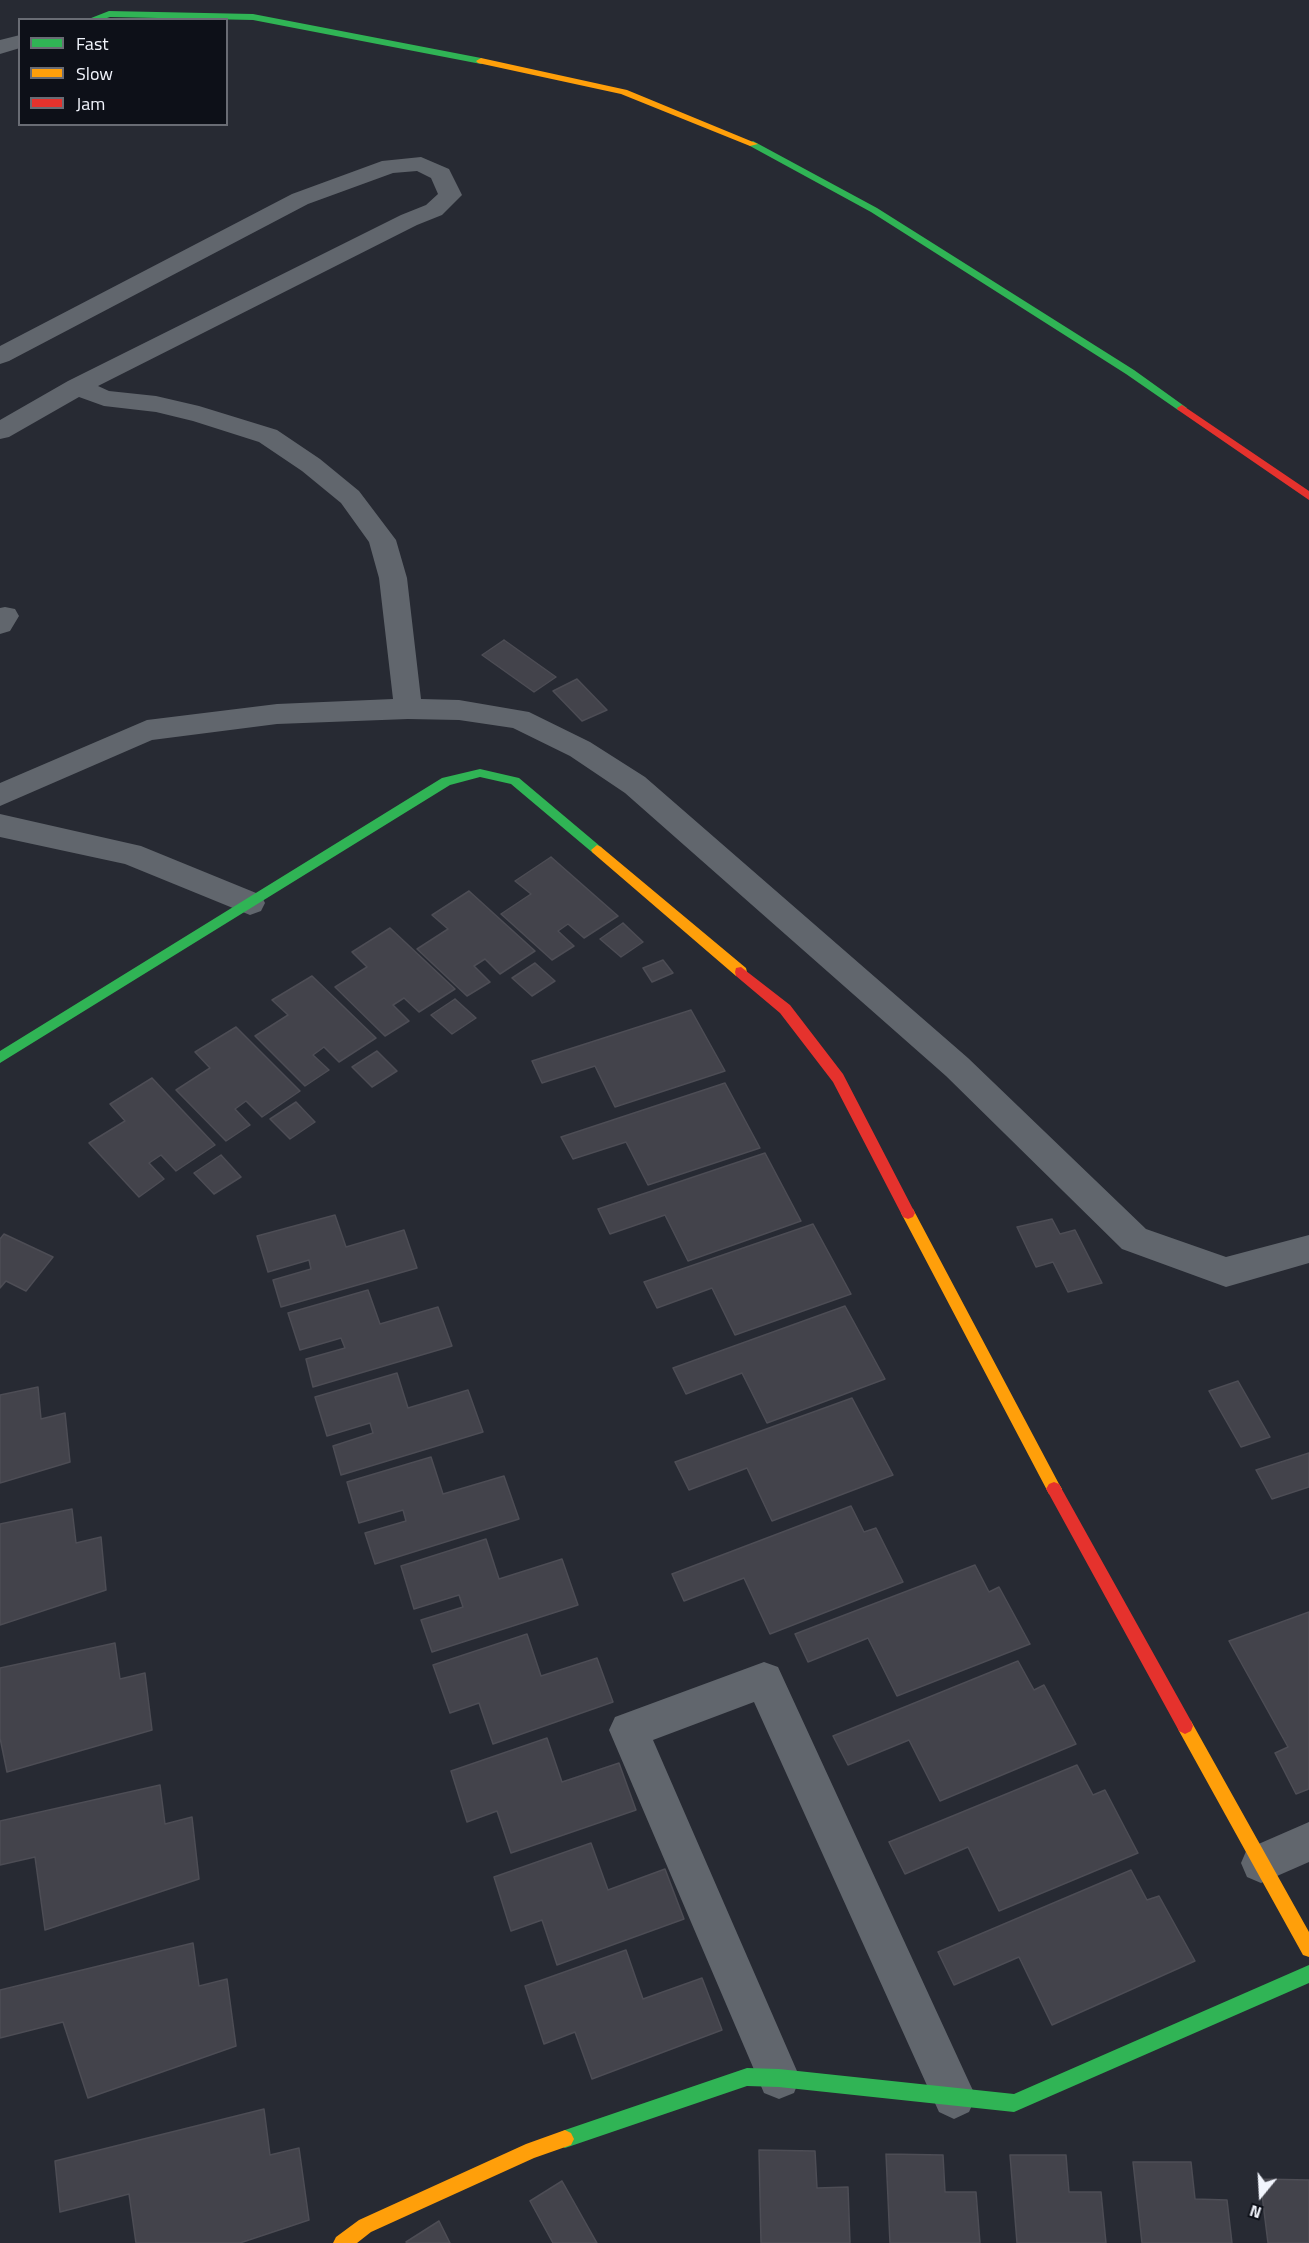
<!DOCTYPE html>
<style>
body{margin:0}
#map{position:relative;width:1309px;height:2243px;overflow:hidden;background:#272a33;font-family:"Titillium Web",sans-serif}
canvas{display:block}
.legend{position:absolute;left:18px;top:18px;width:210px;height:108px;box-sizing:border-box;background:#0d1018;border:2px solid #696c74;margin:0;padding:8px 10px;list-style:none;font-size:18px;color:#f2f5fd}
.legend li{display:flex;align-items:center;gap:12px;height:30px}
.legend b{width:30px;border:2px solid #696c74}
.north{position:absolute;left:1231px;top:2165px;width:60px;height:60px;-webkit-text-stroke:4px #0d1018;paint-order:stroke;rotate:198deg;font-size:16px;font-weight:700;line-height:24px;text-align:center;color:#f2f5fd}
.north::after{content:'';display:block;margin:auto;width:21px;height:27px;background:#f2f5fd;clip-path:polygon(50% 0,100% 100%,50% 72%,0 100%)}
</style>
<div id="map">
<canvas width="1309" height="2243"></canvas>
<ul class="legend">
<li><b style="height:8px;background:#30b455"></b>Fast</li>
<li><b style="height:8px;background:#ff9f0a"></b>Slow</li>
<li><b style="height:8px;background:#e5322d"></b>Jam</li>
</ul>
<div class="north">N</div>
</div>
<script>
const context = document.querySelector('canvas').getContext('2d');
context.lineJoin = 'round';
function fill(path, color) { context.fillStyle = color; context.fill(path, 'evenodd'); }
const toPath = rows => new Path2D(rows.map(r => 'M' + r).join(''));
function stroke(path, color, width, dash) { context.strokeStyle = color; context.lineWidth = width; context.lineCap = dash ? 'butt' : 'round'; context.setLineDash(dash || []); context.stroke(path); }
const building = toPath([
 [504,640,556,677,534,692,482,655,504,640],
 [577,679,607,710,582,721,553,691,577,679],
 [551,857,618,916,584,938,568,924,558,931,574,946,552,960,501,914,531,894,515,881,551,857],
 [469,891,535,951,500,974,485,959,474,966,490,982,467,996,417,949,448,929,432,915,469,891],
 [623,923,643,942,621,957,600,939,623,923],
 [390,928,455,989,419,1012,404,998,393,1005,409,1021,385,1036,335,987,367,967,352,952,390,928],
 [663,960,673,973,652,982,643,968,663,960],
 [535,963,555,981,532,996,512,978,535,963],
 [312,976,376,1038,339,1062,324,1047,313,1055,329,1070,305,1086,255,1036,288,1015,272,1000,312,976],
 [455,999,476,1018,452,1034,431,1015,455,999],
 [691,1010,725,1071,615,1107,595,1066,542,1083,532,1061,691,1010],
 [236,1027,300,1091,262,1117,246,1101,235,1109,250,1125,226,1141,176,1090,210,1068,195,1052,236,1027],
 [377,1051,397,1071,372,1087,352,1067,377,1051],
 [152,1078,215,1145,176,1171,161,1155,149,1163,164,1179,139,1197,89,1143,125,1121,110,1104,152,1078],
 [725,1083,760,1148,648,1185,626,1142,573,1159,561,1137,725,1083],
 [296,1102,315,1122,290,1139,270,1119,296,1102],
 [765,1153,801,1221,688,1261,665,1215,610,1234,598,1209,765,1153],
 [221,1155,241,1177,214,1194,194,1173,221,1155],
 [335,1215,346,1247,404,1230,417,1268,281,1307,273,1280,311,1269,309,1260,268,1272,257,1236,335,1215],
 [1052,1219,1060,1234,1075,1230,1102,1283,1068,1292,1053,1262,1036,1267,1017,1227,1052,1219],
 [813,1224,851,1294,735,1335,712,1288,657,1308,644,1282,813,1224],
 [4,1234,53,1257,26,1291,6,1281,0,1288,0,1239,4,1234],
 [368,1290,380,1324,438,1307,452,1346,313,1387,306,1359,345,1348,341,1338,300,1350,288,1313,368,1290],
 [845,1306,885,1379,767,1423,742,1373,686,1394,673,1368,845,1306],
 [397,1373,408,1408,468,1390,483,1432,341,1475,333,1446,373,1433,370,1423,327,1436,315,1397,397,1373],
 [1238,1381,1270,1437,1241,1447,1209,1391,1238,1381],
 [38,1387,41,1419,65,1413,70,1462,0,1483,0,1395,38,1387],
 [852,1398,893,1475,772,1521,747,1468,689,1490,675,1462,852,1398],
 [1309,1453,1309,1487,1272,1499,1256,1470,1309,1453],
 [431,1457,443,1494,504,1476,519,1519,375,1564,365,1533,406,1521,403,1510,359,1523,347,1482,431,1457],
 [851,1506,864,1532,876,1528,903,1582,770,1634,744,1578,684,1601,672,1574,851,1506],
 [72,1509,76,1543,101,1537,106,1590,0,1625,0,1524,72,1509],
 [486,1539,499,1579,562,1559,578,1605,432,1652,421,1620,463,1607,459,1595,414,1609,401,1566,486,1539],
 [975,1565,989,1592,999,1587,1030,1644,897,1696,868,1638,808,1662,795,1634,975,1565],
 [1309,1612,1309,1789,1296,1794,1275,1753,1288,1747,1229,1641,1309,1612],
 [527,1634,541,1676,597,1658,613,1702,493,1744,479,1703,450,1713,433,1665,527,1634],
 [115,1643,120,1679,145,1673,152,1730,7,1772,0,1738,0,1668,115,1643],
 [1018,1661,1034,1690,1044,1685,1076,1744,940,1801,909,1740,848,1765,833,1736,1018,1661],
 [547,1738,562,1782,619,1763,636,1810,511,1853,497,1811,467,1822,451,1771,547,1738],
 [1077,1765,1093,1795,1105,1790,1138,1853,999,1911,968,1847,905,1874,889,1842,1077,1765],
 [160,1785,165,1824,192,1817,199,1879,45,1930,35,1857,0,1865,0,1821,160,1785],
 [591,1843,608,1890,665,1869,684,1919,557,1965,542,1920,511,1931,494,1877,591,1843],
 [1131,1870,1147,1900,1159,1896,1195,1961,1052,2025,1019,1957,954,1985,938,1952,1131,1870],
 [193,1943,199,1986,227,1979,236,2046,88,2098,63,2022,0,2038,0,1990,193,1943],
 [626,1950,643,1999,702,1978,722,2030,592,2079,575,2032,544,2044,525,1986,626,1950],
 [264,2109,270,2155,299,2148,309,2220,240,2243,136,2243,129,2194,60,2212,55,2161,264,2109],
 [759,2150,815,2151,817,2188,848,2187,850,2243,761,2243,759,2150],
 [886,2154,943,2155,945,2192,976,2192,980,2243,890,2243,886,2154],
 [1010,2155,1066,2155,1069,2192,1101,2192,1106,2243,1017,2243,1010,2155],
 [1133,2162,1191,2162,1195,2199,1227,2200,1232,2243,1142,2243,1133,2162],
 [1260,2179,1309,2180,1309,2243,1268,2243,1260,2179],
 [562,2181,597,2243,553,2243,530,2201,562,2181],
 [439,2221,450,2243,407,2243,406,2242,439,2221]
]);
const street = toPath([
 [20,35,20,48,0,54,0,40,20,35],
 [421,157,449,169,462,195,442,215,417,225,98,386,109,391,156,396,199,406,277,430,320,459,359,491,396,540,407,578,421,699,459,700,529,712,590,742,645,777,968,1058,1146,1229,1226,1257,1309,1235,1309,1263,1226,1287,1122,1249,946,1076,625,793,570,756,513,728,459,720,408,719,277,724,152,740,0,806,0,783,147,720,277,704,393,699,379,578,369,542,341,503,302,471,259,442,193,421,156,412,104,406,79,397,9,437,0,439,0,420,68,381,401,215,426,205,438,194,431,178,417,171,393,173,308,204,9,361,0,364,0,346,292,194,382,161,421,157],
 [5,607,15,609,19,616,10,631,0,634,0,608,5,607],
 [0,814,141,846,261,895,265,903,261,911,250,915,125,864,0,837,0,814],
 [764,1662,778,1667,969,2082,976,2097,969,2112,954,2119,939,2112,754,1702,653,1740,800,2078,794,2093,779,2099,764,2093,609,1730,615,1717,764,1662],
 [1309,1822,1309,1862,1261,1883,1247,1877,1241,1863,1247,1849,1309,1822]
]);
const fast = toPath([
 [109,11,253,14,481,58,486,61,481,64,253,20,110,17,101,20,86,20,109,11],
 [753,141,877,208,1134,370,1187,408,1182,411,1178,410,1126,374,871,212,750,146,748,144,753,141],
 [480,769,519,778,601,847,603,850,601,853,593,853,511,784,480,777,450,785,0,1063,0,1051,442,778,480,769],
 [1309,1965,1309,1983,1014,2112,779,2087,747,2086,565,2148,559,2145,556,2139,559,2133,565,2130,747,2068,779,2069,1014,2094,1309,1965]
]);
const slow = toPath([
 [481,58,627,90,758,144,750,146,621,94,478,63,476,61,481,58],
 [597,845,601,847,746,968,747,972,746,976,736,976,593,853,591,850,597,845],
 [908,1207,913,1209,1059,1484,1062,1489,1059,1494,1054,1496,1049,1494,901,1213,903,1209,908,1207],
 [1185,1718,1191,1721,1309,1932,1309,1957,1303,1955,1179,1731,1177,1726,1179,1721,1185,1718],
 [565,2130,571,2133,574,2139,571,2145,534,2158,371,2232,357,2243,333,2243,336,2237,359,2220,526,2144,565,2130]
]);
const jam = toPath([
 [1182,405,1309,491,1309,500,1178,410,1177,408,1182,405],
 [741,967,790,1005,843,1074,915,1213,913,1217,908,1219,903,1217,833,1082,780,1013,736,976,735,972,736,968,741,967],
 [1054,1482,1059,1484,1191,1721,1193,1726,1191,1731,1185,1734,1179,1731,1049,1494,1046,1489,1049,1484,1054,1482]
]);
fill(building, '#43434b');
stroke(building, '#4d4d55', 1.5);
fill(street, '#61666d');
fill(fast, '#30b455');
fill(slow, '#ff9f0a');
fill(jam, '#e5322d');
</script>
